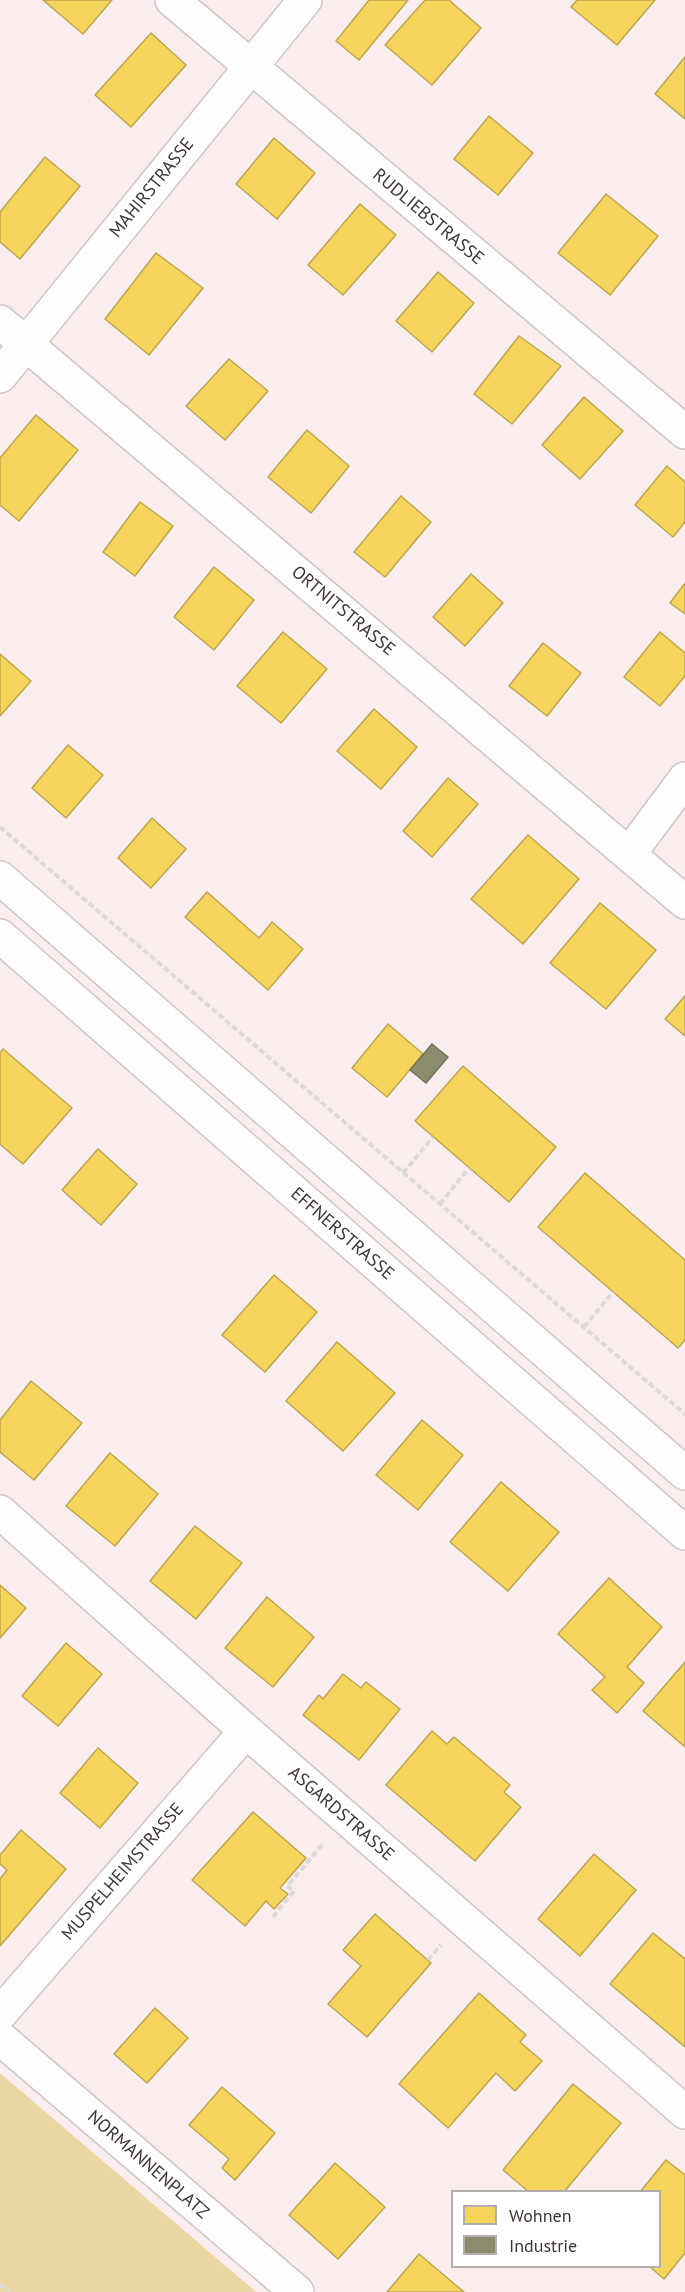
<!DOCTYPE html>
<style>
body{margin:0}
#map{position:relative;width:685px;height:2292px;overflow:hidden;background:#f9eeed;font-family:"PT Sans",sans-serif}
canvas{display:block}
.legend{position:absolute;left:451px;top:2190px;width:210px;height:78px;box-sizing:border-box;background:#fff;border:2px solid #b2aeae;margin:0;padding:8px 10px;list-style:none;font-size:18px;color:#3f3534}
.legend li{display:flex;align-items:center;gap:12px;height:30px}
.legend b{width:30px;border:2px solid #b2aeae}
</style>
<div id="map">
<canvas width="685" height="2292"></canvas>
<ul class="legend">
<li><b style="height:16px;background:#f6d55c"></b>Wohnen</li>
<li><b style="height:16px;background:#8c8c6e"></b>Industrie</li>
</ul>
</div>
<script>
const context = document.querySelector('canvas').getContext('2d');
context.lineJoin = 'round';
function fill(path, color) { context.fillStyle = color; context.fill(path, 'evenodd'); }
const toPath = rows => new Path2D(rows.map(r => 'M' + r).join(''));
function stroke(path, color, width, dash) { context.strokeStyle = color; context.lineWidth = width; context.lineCap = dash ? 'butt' : 'round'; context.setLineDash(dash || []); context.stroke(path); }
function label(font, color, halo, rows, align = 'center') {
  context.font = font + ' "PT Sans",sans-serif'; context.lineWidth = 6; context.setLineDash([]); context.textBaseline = 'middle'; context.strokeStyle = halo; context.fillStyle = color; for (const [text, x, y, turn = 0] of rows) {
    context.save(); context.translate(x, y); context.rotate((+turn || 0) * Math.PI / 180); context.textAlign = isNaN(turn) ? turn : align; if (halo) context.strokeText(text, 0, 0); context.fillText(text, 0, 0); context.restore();
  }
}
const green = toPath([
 [0,2073,256,2292,0,2292]
]);
const homes = toPath([
 [43,0,112,0,83,34,43,0],
 [369,0,408,0,359,60,336,41,369,0],
 [425,0,449,0,481,28,432,85,385,45,425,0],
 [577,0,655,0,617,45,571,7,577,0],
 [151,33,186,65,131,127,95,95,151,33],
 [685,57,685,119,655,94,685,57],
 [489,116,533,153,498,195,454,159,489,116],
 [274,138,315,173,277,219,236,184,274,138],
 [45,157,80,186,20,259,0,242,0,212,45,157],
 [606,194,658,236,610,295,558,253,606,194],
 [360,204,396,235,343,295,308,265,360,204],
 [156,253,203,288,149,355,105,319,156,253],
 [438,272,474,303,432,352,396,321,438,272],
 [519,336,561,366,512,424,474,394,519,336],
 [229,359,268,391,225,440,186,406,229,359],
 [584,397,623,431,580,479,542,445,584,397],
 [36,415,78,450,19,521,0,505,0,458,36,415],
 [307,430,349,466,311,513,268,477,307,430],
 [667,466,685,482,685,522,673,537,635,505,667,466],
 [401,496,431,522,385,577,354,552,401,496],
 [140,502,173,526,135,576,103,552,140,502],
 [214,567,254,600,214,650,174,617,214,567],
 [471,574,503,603,465,646,433,617,471,574],
 [685,583,685,614,670,603,685,583],
 [283,632,327,669,281,723,237,686,283,632],
 [660,632,685,653,685,676,660,706,624,677,660,632],
 [543,643,581,673,547,716,509,686,543,643],
 [0,654,31,681,0,716,0,654],
 [374,709,417,747,381,789,337,751,374,709],
 [68,745,103,775,66,818,32,788,68,745],
 [448,778,478,804,432,857,403,831,448,778],
 [152,818,186,849,151,888,118,858,152,818],
 [528,835,579,879,523,944,471,899,528,835],
 [207,892,259,938,272,922,303,949,268,990,185,917,207,892],
 [600,903,656,950,606,1009,550,963,600,903],
 [685,996,685,1036,665,1019,685,996],
 [388,1024,423,1054,387,1097,352,1068,388,1024],
 [3,1049,72,1108,23,1164,0,1144,0,1053,3,1049],
 [463,1066,556,1147,509,1202,415,1121,463,1066],
 [98,1149,137,1184,101,1225,62,1190,98,1149],
 [585,1173,685,1260,685,1340,678,1348,538,1227,585,1173],
 [274,1275,317,1312,265,1372,222,1335,274,1275],
 [337,1342,395,1393,343,1451,286,1401,337,1342],
 [31,1381,82,1423,34,1480,0,1452,0,1420,31,1381],
 [422,1420,463,1455,418,1510,376,1475,422,1420],
 [110,1453,158,1494,115,1546,66,1506,110,1453],
 [501,1482,559,1532,508,1591,450,1542,501,1482],
 [195,1526,242,1563,196,1619,150,1581,195,1526],
 [609,1578,662,1627,627,1667,644,1683,617,1713,592,1690,605,1677,558,1634,609,1578],
 [0,1585,26,1608,0,1638,0,1585],
 [267,1597,314,1637,273,1687,225,1648,267,1597],
 [66,1643,102,1674,58,1726,22,1696,66,1643],
 [685,1662,685,1747,643,1711,685,1662],
 [343,1674,361,1688,366,1682,400,1709,359,1760,303,1715,319,1695,323,1699,343,1674],
 [432,1731,447,1744,454,1737,510,1785,504,1792,521,1807,475,1861,386,1785,432,1731],
 [98,1748,138,1783,100,1828,60,1793,98,1748],
 [253,1812,306,1858,280,1888,288,1894,274,1909,266,1901,245,1926,192,1880,253,1812],
 [21,1830,66,1869,0,1946,0,1879,7,1870,0,1864,0,1855,21,1830],
 [594,1854,636,1890,580,1956,538,1919,594,1854],
 [375,1914,431,1963,367,2037,328,2004,361,1966,343,1950,375,1914],
 [653,1933,685,1959,685,2047,610,1984,653,1933],
 [479,1993,526,2035,520,2042,542,2061,515,2091,496,2073,448,2128,399,2084,479,1993],
 [155,2008,188,2038,147,2083,114,2054,155,2008],
 [573,2084,621,2123,564,2192,529,2192,503,2170,573,2084],
 [222,2087,275,2133,235,2180,222,2168,229,2159,189,2125,222,2087],
 [666,2160,685,2175,685,2253,664,2279,649,2266,660,2266,660,2192,640,2192,666,2160],
 [335,2163,385,2207,338,2259,289,2215,335,2163],
 [419,2254,464,2292,387,2292,419,2254]
]);
const industry = toPath([
 [432,1044,448,1057,426,1083,410,1070,432,1044]
]);
const path = toPath([
 [0,827,685,1414],
 [403,1173,433,1137],
 [440,1204,469,1168],
 [584,1327,613,1292],
 [273,1917,294,1891,287,1886,324,1843],
 [428,1960,441,1945],
 [0,2285,9,2292]
]);
const minor = toPath([
 [172,0,685,432],
 [0,322,685,902],
 [0,376,305,0],
 [629,854,685,779],
 [0,1512,246,1731,685,2112],
 [0,2014,246,1731],
 [0,2038,297,2292]
]);
const major = toPath([
 [0,878,685,1473],
 [0,936,685,1533]
]);
const streetNames = [
 ["MAHIRSTRASSE",152,188,-51],
 ["RUDLIEBSTRASSE",428,217,40],
 ["ORTNITSTRASSE",343,611,40],
 ["EFFNERSTRASSE",342,1234,41],
 ["ASGARDSTRASSE",341,1814,41],
 ["MUSPELHEIMSTRASSE",123,1872,-49],
 ["NORMANNENPLATZ",148,2165,41]
];
fill(green, '#ead6a2');
fill(homes, '#f6d55c');
stroke(homes, '#bfa550', 1.5);
fill(industry, '#8c8c6e');
stroke(industry, '#75725d', 1.5);
stroke(minor, '#cfc5c4', 36);
stroke(major, '#cfc5c4', 36);
stroke(path, '#dcd9d8', 4, [6, 3]);
stroke(minor, '#fefcfc', 33);
stroke(major, '#fefcfc', 33);
label('18px', '#3f3534', '#fff', streetNames);
</script>
